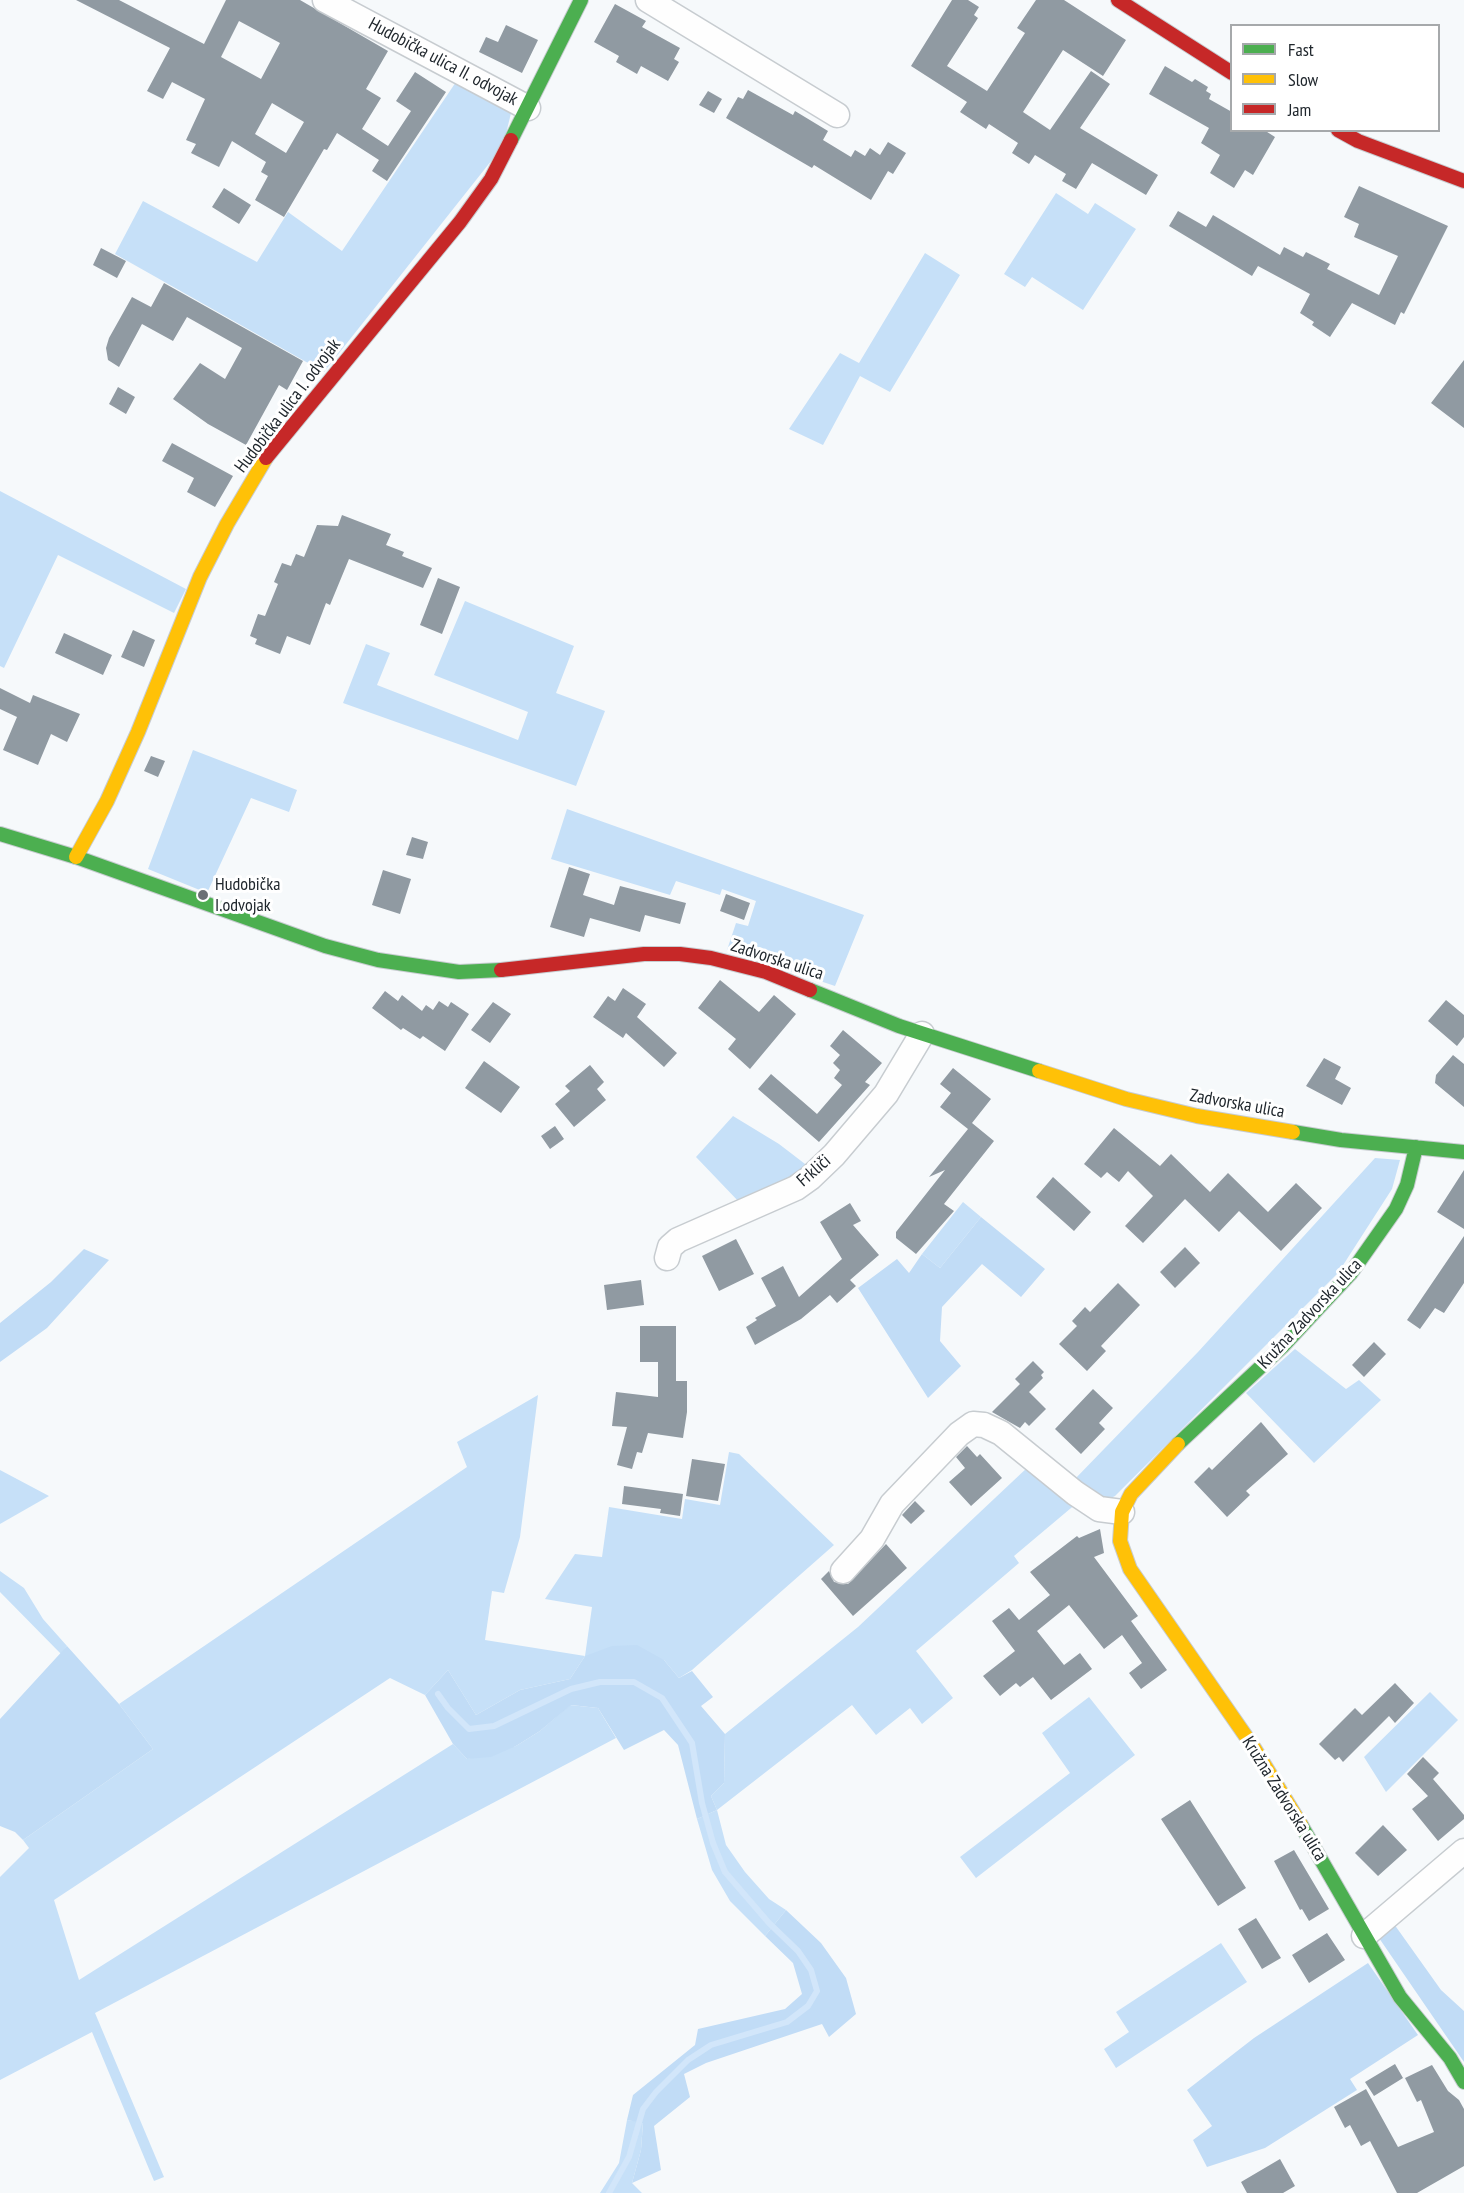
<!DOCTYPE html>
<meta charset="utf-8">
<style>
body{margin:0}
#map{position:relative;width:1464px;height:2193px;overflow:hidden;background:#f6f9fb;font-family:"PT Sans Narrow",sans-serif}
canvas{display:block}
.legend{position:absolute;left:1230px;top:24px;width:210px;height:108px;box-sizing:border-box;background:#fff;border:2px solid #a6a9ab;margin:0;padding:8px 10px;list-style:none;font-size:18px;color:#20272d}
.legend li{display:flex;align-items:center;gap:12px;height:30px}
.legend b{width:30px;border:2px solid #a6a9ab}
</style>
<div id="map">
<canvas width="1464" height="2193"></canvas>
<ul class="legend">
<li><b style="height:8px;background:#4caf50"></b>Fast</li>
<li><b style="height:8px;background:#ffc107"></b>Slow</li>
<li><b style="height:8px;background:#c62828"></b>Jam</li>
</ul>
</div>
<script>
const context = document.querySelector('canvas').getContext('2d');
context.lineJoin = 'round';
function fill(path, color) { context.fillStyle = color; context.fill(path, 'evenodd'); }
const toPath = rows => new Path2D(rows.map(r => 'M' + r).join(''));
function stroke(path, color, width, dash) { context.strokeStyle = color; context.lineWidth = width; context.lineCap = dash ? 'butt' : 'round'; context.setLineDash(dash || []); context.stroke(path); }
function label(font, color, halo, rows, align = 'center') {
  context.font = font + ' "PT Sans Narrow",sans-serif'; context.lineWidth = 6; context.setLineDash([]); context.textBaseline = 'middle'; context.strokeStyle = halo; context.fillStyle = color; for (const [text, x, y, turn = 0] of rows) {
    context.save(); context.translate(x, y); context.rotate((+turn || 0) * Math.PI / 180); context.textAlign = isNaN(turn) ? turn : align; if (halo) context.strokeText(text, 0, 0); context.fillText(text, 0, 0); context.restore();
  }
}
const green = toPath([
 [458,79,512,109,503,146,324,372,115,254,143,201,257,262,288,212,342,251],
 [1056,193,1088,214,1095,203,1136,229,1083,310,1032,277,1025,287,1004,274],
 [925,253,960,275,890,392,860,376,823,445,789,429,840,353,859,363],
 [0,491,186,589,174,613,58,555,4,668,0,666],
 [465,601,574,646,556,693,605,711,576,786,343,703,366,644,390,653,377,685,518,740,528,712,434,675],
 [193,750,297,790,289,812,251,798,207,893,148,869],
 [567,809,864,915,835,986,727,950,736,923,748,926,756,901,722,889,720,895,676,881,670,895,551,859],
 [733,1116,779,1144,809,1167,795,1179,740,1203,696,1157],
 [1375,1158,1400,1160,1392,1189,1338,1273,1115,1496,1105,1501,1073,1481,1198,1352],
 [963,1202,981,1217,940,1268,922,1254],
 [1295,1349,1346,1389,1359,1380,1381,1400,1314,1463,1246,1393],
 [538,1395,520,1537,504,1593,492,1591,485,1640,585,1656,592,1607,545,1599,575,1554,602,1557,609,1507,682,1519,685,1499,720,1505,729,1452,739,1454,834,1545,692,1670,679,1678,664,1660,585,1656,570,1679,520,1690,476,1715,448,1670,425,1695,390,1678,54,1900,79,1980,453,1744,467,1759,516,1746,540,1731,570,1705,598,1708,616,1738,95,2013,164,2177,154,2181,92,2032,0,2080,0,1877,29,1848,23,1840,153,1749,119,1704,467,1467,457,1442],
 [1029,1466,1077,1503,1014,1556,1019,1563,916,1651,953,1698,922,1724,910,1708,876,1735,852,1705,717,1810,726,1845,745,1872,769,1899,786,1910,765,1936,730,1901,712,1870,697,1819,717,1810,711,1796,724,1783,725,1734,858,1627],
 [0,1470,49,1496,0,1524],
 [0,1571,24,1588,43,1619,67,1646,61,1654,0,1592],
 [1430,1692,1458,1720,1386,1792,1364,1757],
 [1089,1697,1135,1755,976,1878,960,1857,1070,1773,1042,1733],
 [1221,1943,1247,1982,1116,2068,1104,2049,1129,2032,1116,2012],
 [627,2120,643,2122,641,2150,632,2183,642,2193,600,2193,619,2163]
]);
const forest = toPath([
 [981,1217,1045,1269,1021,1297,982,1264,942,1307,940,1341,961,1366,928,1398,858,1288,897,1259,909,1273,922,1254,940,1268],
 [84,1249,109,1260,47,1328,0,1362,0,1323,51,1282],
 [637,1645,664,1660,679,1678,692,1671,713,1697,701,1706,725,1734,724,1783,711,1796,717,1810,697,1819,678,1745,664,1730,624,1750,598,1708,571,1705,540,1731,516,1746,491,1757,467,1759,453,1744,425,1695,448,1670,476,1715,520,1690,570,1679,585,1656,612,1646],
 [67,1646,119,1704,153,1749,23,1840,15,1832,0,1826,0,1719],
 [786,1910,821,1943,846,1978,856,2014,829,2037,822,2024,706,2063,684,2074,690,2097,654,2126,661,2170,632,2183,641,2150,643,2123,627,2120,633,2095,695,2045,698,2029,785,2009,802,1994,793,1963,765,1936],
 [1394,1924,1441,1990,1464,2011,1464,2062,1379,1938],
 [1368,1963,1418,2035,1350,2079,1357,2090,1265,2148,1207,2167,1193,2140,1212,2126,1187,2090,1254,2038]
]);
const stream = toPath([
 [438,1694,448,1708,469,1729,494,1726,571,1689,600,1682,634,1682,662,1698,692,1743,702,1803,713,1843,725,1872,769,1923,798,1951,811,1970,817,1991,808,2006,787,2022,711,2045,688,2060,656,2092,643,2109,629,2157,609,2193]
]);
const building = toPath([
 [76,0,119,0,204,44,226,0,300,0,388,51,366,89,381,98,362,129,388,146,411,111,396,101,415,72,446,92,387,181,372,171,379,160,337,133,327,150,324,149,284,217,255,200,268,176,261,172,266,162,232,141,219,167,191,153,196,144,186,140,205,99,172,82,163,99,147,91,170,48],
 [239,21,280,43,261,79,221,57],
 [272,103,304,122,286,153,255,134],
 [952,0,968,0,979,7,974,15,978,18,947,66,987,91,1025,33,1017,28,1036,0,1064,0,1126,40,1103,76,1063,50,1023,112,1050,130,1091,71,1110,84,1080,128,1158,175,1146,195,1092,163,1076,189,1062,181,1066,174,1035,155,1029,164,1012,153,1018,143,989,124,986,129,960,112,967,102,911,66],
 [615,4,646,21,642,27,680,48,674,59,679,62,668,81,641,66,637,74,616,62,619,56,594,42],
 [506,25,538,40,522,73,479,52,486,37,498,42],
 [1165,66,1192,82,1195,79,1208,87,1206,91,1211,94,1209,99,1232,112,1232,130,1264,130,1275,137,1253,175,1245,170,1234,188,1210,173,1220,155,1201,143,1209,128,1149,94],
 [748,90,793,115,795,111,828,131,823,140,851,157,855,150,865,156,870,148,880,155,888,142,906,153,893,174,888,171,871,200,814,165,812,168,726,118,738,97,743,99],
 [708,91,722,99,714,113,699,105],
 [1359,186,1448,226,1404,314,1401,312,1395,325,1352,303,1330,337,1312,325,1314,322,1300,313,1310,294,1258,266,1252,276,1169,226,1178,211,1206,227,1213,215,1280,255,1284,247,1303,257,1306,252,1330,264,1327,269,1379,295,1398,256,1354,237,1359,224,1344,217],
 [224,188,251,205,239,224,212,207],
 [101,248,126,261,117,278,93,265],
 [164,283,303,361,287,390,279,385,246,445,208,424,173,399,200,363,225,379,242,348,187,317,173,341,142,324,119,367,108,360,106,348,109,338,132,297,151,307],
 [1464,360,1464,428,1431,403],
 [118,387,135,397,126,414,109,404],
 [172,443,233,476,215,507,187,492,194,478,162,461],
 [342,515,391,534,386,545,404,552,402,556,432,568,423,588,349,559,330,605,326,603,310,645,287,636,280,654,255,644,257,639,250,636,258,614,265,616,278,584,274,582,282,563,291,566,296,554,304,557,317,525,338,526],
 [438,578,460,587,442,634,420,625],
 [133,630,155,640,144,667,121,657],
 [64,633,112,655,103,675,55,653],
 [0,688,30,703,33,695,80,714,67,742,51,734,38,765,3,750,17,717,0,709],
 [151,756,165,761,158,777,144,771],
 [412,837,428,842,423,859,406,855],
 [569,867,590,874,583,895,614,905,620,886,686,903,680,924,645,915,640,932,590,918,584,937,550,927],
 [383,870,411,879,400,914,372,905],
 [726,894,750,903,744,920,720,911],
 [720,980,759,1012,774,995,796,1014,750,1069,728,1049,736,1039,698,1008],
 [623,988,646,1004,637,1017,677,1053,664,1067,626,1033,623,1038,593,1017,608,996,615,1001],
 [385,991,398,1001,402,995,422,1011,426,1005,433,1010,439,1001,448,1007,451,1002,469,1014,445,1051,423,1036,420,1039,403,1028,401,1030,372,1008],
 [1446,1000,1464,1015,1464,1037,1457,1046,1428,1021],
 [493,1002,511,1014,490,1043,471,1030],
 [843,1030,882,1063,865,1082,870,1085,819,1142,758,1089,771,1074,817,1114,842,1085,834,1078,840,1070,833,1063,840,1055,830,1046],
 [1453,1055,1464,1064,1464,1107,1435,1083,1436,1075],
 [1324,1058,1341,1067,1335,1079,1351,1088,1342,1105,1306,1086],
 [484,1061,520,1087,501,1113,465,1088],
 [590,1065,604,1082,597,1089,606,1100,574,1127,555,1104,570,1091,565,1086],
 [953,1068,991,1099,972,1123,994,1141,944,1204,954,1211,916,1254,896,1238,896,1232,945,1170,929,1177,968,1129,940,1107,951,1093,940,1084],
 [555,1126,564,1139,550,1149,541,1136],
 [1114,1128,1160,1166,1171,1154,1210,1192,1228,1173,1268,1212,1296,1183,1322,1208,1281,1251,1239,1211,1219,1232,1185,1199,1143,1243,1125,1226,1153,1196,1128,1171,1119,1182,1107,1172,1101,1178,1084,1164],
 [1464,1170,1464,1229,1437,1212],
 [1053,1177,1091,1212,1074,1231,1036,1197],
 [850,1203,861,1221,853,1225,879,1255,850,1280,856,1286,837,1303,830,1295,801,1319,755,1345,746,1327,757,1320,755,1318,776,1306,761,1278,783,1266,799,1297,842,1259,820,1222],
 [1464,1236,1464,1283,1444,1313,1435,1308,1420,1329,1407,1320],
 [736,1239,754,1274,719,1291,702,1256],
 [1185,1247,1200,1263,1175,1288,1160,1272],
 [641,1280,644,1305,607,1310,604,1285],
 [1118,1283,1140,1305,1101,1346,1106,1351,1087,1371,1059,1344,1077,1326,1072,1321,1085,1307,1090,1312],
 [640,1326,676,1326,676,1381,687,1381,687,1412,683,1438,648,1433,642,1453,637,1452,632,1469,617,1465,627,1427,612,1426,616,1392,658,1397,658,1362,640,1362],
 [1374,1342,1386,1354,1364,1377,1352,1365],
 [1033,1361,1044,1372,1041,1375,1043,1378,1029,1392,1046,1409,1029,1426,1025,1422,1020,1428,992,1412,1020,1384,1015,1379],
 [1093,1389,1113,1408,1099,1423,1105,1429,1081,1454,1055,1429],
 [1261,1422,1288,1454,1246,1491,1250,1495,1227,1517,1194,1482,1209,1467,1212,1470],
 [967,1446,977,1457,980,1454,1002,1478,971,1506,949,1482,965,1468,956,1457],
 [692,1459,725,1464,718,1501,686,1496],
 [624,1486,683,1494,680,1516,660,1513,661,1509,622,1504],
 [915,1501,925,1511,911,1524,902,1515],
 [1100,1529,1104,1553,1094,1557,1138,1616,1131,1621,1167,1670,1141,1689,1129,1673,1142,1663,1122,1635,1104,1649,1069,1605,1037,1631,1064,1665,1080,1653,1092,1669,1051,1700,1033,1677,1020,1687,1016,1683,1000,1696,983,1676,1015,1651,992,1621,1009,1608,1019,1620,1050,1595,1030,1572,1077,1536,1079,1538],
 [886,1544,907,1568,853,1616,821,1579,829,1571,834,1582,848,1584],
 [1395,1683,1414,1703,1395,1723,1389,1716,1343,1762,1339,1757,1335,1760,1319,1744,1355,1708,1362,1715],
 [1423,1757,1439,1773,1433,1779,1464,1815,1464,1819,1438,1841,1412,1809,1428,1796,1407,1774],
 [1190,1800,1246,1888,1218,1906,1161,1819],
 [1383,1825,1407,1850,1378,1876,1355,1853],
 [1294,1850,1329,1909,1309,1921,1302,1909,1300,1910,1274,1861],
 [1256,1918,1281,1958,1262,1969,1238,1929],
 [1327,1933,1345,1960,1309,1983,1292,1955],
 [1395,2064,1403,2078,1374,2096,1365,2082],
 [1432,2065,1448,2091,1459,2100,1464,2109,1464,2166,1417,2193,1397,2193,1370,2141,1361,2146,1350,2125,1345,2128,1334,2107,1366,2089,1398,2147,1434,2132,1421,2100,1417,2102,1405,2078],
 [1280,2159,1295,2186,1283,2193,1247,2193,1241,2182]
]);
const street = toPath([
 [325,0,528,108],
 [648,0,837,115],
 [667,1258,670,1247,678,1240,796,1188,810,1178,834,1155,886,1094,922,1034],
 [843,1571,872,1539,892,1504,959,1434,973,1424,984,1425,1001,1433,1075,1493,1099,1509,1122,1512],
 [1364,1936,1464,1851]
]);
const fast = toPath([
 [511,140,581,0],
 [0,834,76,857,325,946,378,960,459,972,501,970],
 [810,990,899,1026,1039,1071],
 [1293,1132,1341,1140,1464,1152],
 [1178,1444,1282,1347,1351,1273,1396,1209,1407,1185,1416,1147],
 [1301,1825,1400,1997,1450,2058,1464,2082]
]);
const slow = toPath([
 [76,857,107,801,138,732,200,577,227,524,266,458],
 [1039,1071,1126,1099,1197,1116,1293,1132],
 [1178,1444,1131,1494,1122,1512,1120,1541,1130,1569,1254,1748,1301,1825]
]);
const jam = toPath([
 [1118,0,1232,73],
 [1338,130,1358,141,1464,181],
 [266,458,460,222,491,179,511,140],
 [501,970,644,954,680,954,711,958,766,972,810,990]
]);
const markers = [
 [203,895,6,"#6b7075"]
];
const streetNames = [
 ["Hudobička ulica II. odvojak",443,62,28],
 ["Hudobička ulica I. odvojak",288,406,-53],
 ["Zadvorska ulica",777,960,18],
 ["Zadvorska ulica",1237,1104,10],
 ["Frkliči",814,1171,-41],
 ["Kružna Zadvorska ulica",1310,1314,-47],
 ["Kružna Zadvorska ulica",1284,1799,58]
];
const poiNames = [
 ["Hudobička",215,885],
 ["I.odvojak",215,906]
];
fill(green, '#c6e0f8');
fill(forest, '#c1dcf6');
stroke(stream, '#d2e6fa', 6);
fill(building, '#909aa2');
stroke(street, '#c7ccd0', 27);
stroke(fast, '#c7ccd0', 16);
stroke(slow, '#c7ccd0', 16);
stroke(jam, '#c7ccd0', 16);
stroke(street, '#fefefe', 24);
stroke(fast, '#4caf50', 14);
stroke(slow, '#ffc107', 14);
stroke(jam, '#c62828', 14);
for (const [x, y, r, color] of markers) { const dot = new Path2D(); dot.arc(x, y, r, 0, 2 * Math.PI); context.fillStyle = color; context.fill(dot); stroke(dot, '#fff', 2); }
label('18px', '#20272d', '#fff', streetNames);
label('18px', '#20272d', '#fff', poiNames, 'left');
</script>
